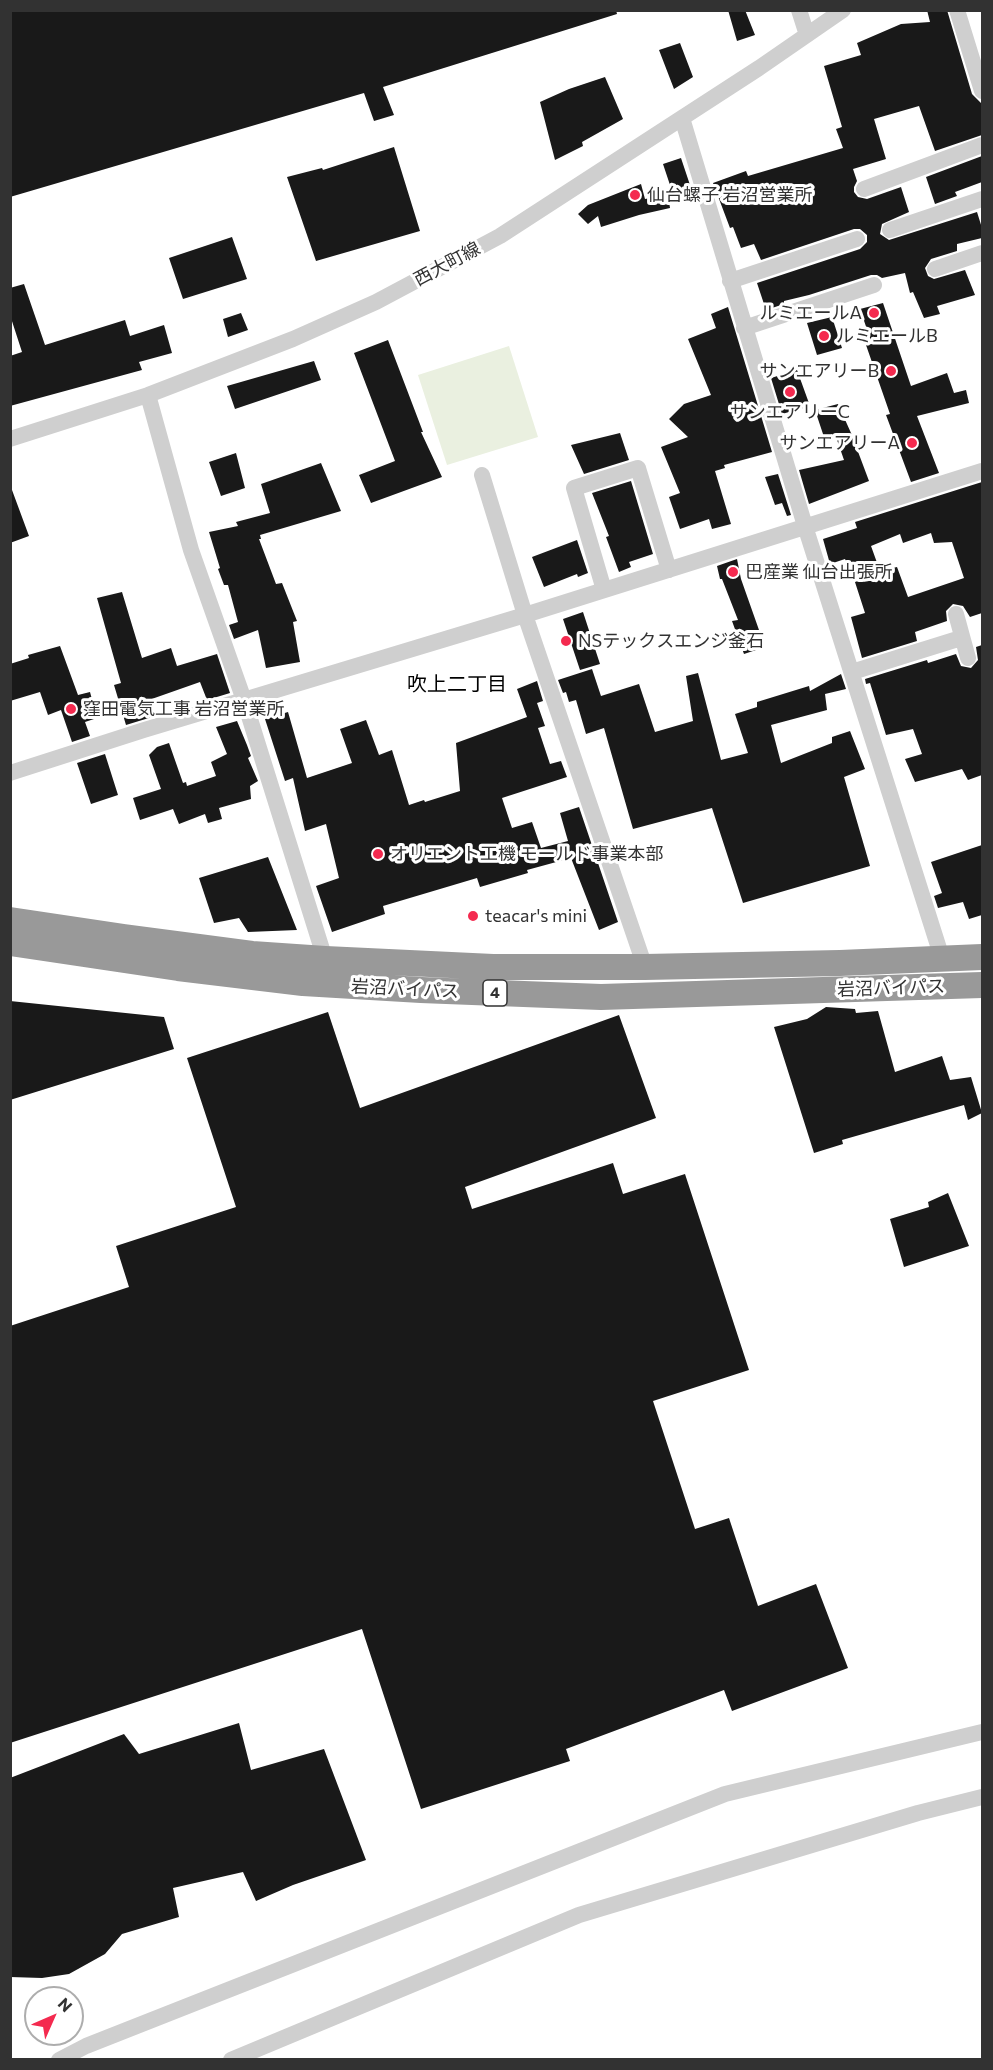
<!DOCTYPE html>
<meta charset="utf-8">
<style>
body{margin:0}
#map{position:relative;width:993px;height:2070px;overflow:hidden;background:#fff;font-family:Commissioner,sans-serif}
canvas{display:block}
.frame{position:absolute;inset:0;border:12px solid #323232;pointer-events:none}
.north{position:absolute;left:24px;top:1986px;width:60px;height:60px;box-sizing:border-box;background:#fff;border:2px solid #adadad;border-radius:50%;rotate:45deg;font-size:16px;font-weight:700;line-height:24px;text-align:center;color:#323232}
.north::after{content:'';display:block;margin:auto;width:21px;height:27px;background:#f42a4f;clip-path:polygon(50% 0,100% 100%,50% 72%,0 100%)}
</style>
<div id="map">
<canvas width="993" height="2070"></canvas>
<div class="frame"></div>
<div class="north">N</div>
</div>
<script>
const context = document.querySelector('canvas').getContext('2d');
context.lineJoin = 'round';
function fill(path, color) { context.fillStyle = color; context.fill(path, 'evenodd'); }
const toPath = rows => new Path2D(rows.map(r => 'M' + r).join(''));
function stroke(path, color, width, dash) { context.strokeStyle = color; context.lineWidth = width; context.lineCap = dash ? 'butt' : 'round'; context.setLineDash(dash || []); context.stroke(path); }
function label(font, color, halo, rows, align = 'center') {
  context.font = font + ' Commissioner,"Noto Sans JP",sans-serif'; context.lineWidth = 6; context.setLineDash([]); context.textBaseline = 'middle'; context.strokeStyle = halo; context.fillStyle = color; for (const [text, x, y, turn = 0] of rows) {
    context.save(); context.translate(x, y); context.rotate((+turn || 0) * Math.PI / 180); context.textAlign = isNaN(turn) ? turn : align; if (halo) context.strokeText(text, 0, 0); context.fillText(text, 0, 0); context.restore();
  }
}
const green = toPath([
 [509,346,538,437,447,465,418,375]
]);
const building = toPath([
 [10,10,616,10,617,14,383,87,394,115,374,121,364,93,10,197],
 [728,10,745,10,755,35,737,41],
 [927,10,947,10,972,94,982,104,982,135,935,151,919,106,874,119,886,159,853,169,857,181,854,187,854,192,858,197,867,199,901,187,909,212,882,224,880,234,889,240,977,212,982,228,982,238,957,244,957,251,931,259,925,268,928,276,934,279,965,270,975,295,937,306,940,314,924,318,913,292,910,293,905,273,882,278,877,275,871,275,809,295,784,301,784,304,766,310,757,283,860,249,867,242,867,235,860,229,854,229,761,260,754,244,741,248,733,227,730,228,713,183,746,171,748,176,843,148,836,129,842,127,824,66,861,55,857,43,901,24,930,22],
 [680,43,693,77,674,89,659,50],
 [605,77,623,119,582,142,583,146,555,160,540,102,569,89],
 [394,147,420,231,316,261,287,177,322,168,323,170],
 [982,156,982,182,955,192,957,196,935,204,926,177],
 [681,158,694,197,676,203,663,164],
 [641,184,645,199,668,195,670,208,639,215,601,227,598,216,588,224,578,214,588,205],
 [232,237,247,279,183,299,169,258],
 [24,284,45,345,125,320,130,336,164,325,172,353,139,362,142,370,10,406,10,356,22,352,10,315,10,288],
 [883,303,911,386,947,373,954,393,966,390,969,403,917,416,939,473,911,482,886,415,890,414,866,345,872,344,860,309],
 [728,307,772,452,724,465,725,468,715,471,731,524,712,529,709,519,680,529,669,497,680,493,661,447,688,437,669,419,684,404,711,395,688,339,716,328,711,314],
 [241,313,248,330,228,337,223,319],
 [832,317,842,348,817,355,807,323],
 [388,340,423,432,421,432,442,477,371,503,359,475,395,461,354,353],
 [314,361,321,380,235,409,227,386],
 [797,370,810,406,782,414,771,378],
 [838,404,851,433,869,481,809,504,799,470,844,460,835,434,824,437,815,410],
 [620,433,629,460,584,474,571,445],
 [236,453,245,488,221,496,209,462],
 [321,463,341,511,260,535,261,539,259,539,276,584,282,583,297,621,293,622,300,662,266,668,258,630,234,639,229,625,238,622,228,585,224,585,218,569,220,568,209,532,238,526,236,522,270,513,261,484],
 [778,474,791,515,787,516,782,503,775,505,765,477],
 [631,481,653,554,629,562,631,567,619,572,606,537,609,536,592,493],
 [982,482,982,613,970,617,963,606,953,604,946,611,947,621,915,632,917,641,862,658,851,617,865,613,854,579,845,559,830,564,823,539,857,528,855,522],
 [931,533,934,543,952,542,964,578,908,597,897,567,880,571,871,546,900,534,903,543],
 [12,490,29,536,10,543,10,491],
 [577,540,588,573,578,577,577,574,544,587,532,557],
 [737,559,741,579,765,647,744,654,732,621,738,620,722,579,720,579,717,566],
 [122,592,142,658,171,648,177,666,217,654,230,693,207,700,200,682,146,701,152,717,126,725,114,685,121,683,97,598],
 [583,612,600,664,580,670,563,619],
 [982,645,982,775,968,780,962,769,915,782,905,759,922,754,913,729,886,735,870,683,866,684,865,679,927,660,928,663,956,654,961,666,971,668,978,660,976,647],
 [60,646,78,695,90,692,97,718,85,722,90,736,72,742,61,710,48,715,40,692,10,701,10,664,29,658,28,655],
 [592,669,601,696,639,684,655,732,693,721,686,676,698,673,721,760,748,753,735,714,757,707,757,702,809,686,810,691,841,674,846,689,825,694,827,710,771,725,781,763,832,743,832,737,850,731,865,769,844,777,870,866,743,903,712,808,633,829,604,728,586,734,576,700,569,702,566,692,563,693,558,680],
 [537,681,543,701,537,703,545,726,538,728,550,764,561,761,567,777,502,798,512,828,532,822,541,848,568,841,560,813,579,807,618,922,599,930,571,858,527,870,528,873,480,887,477,878,383,906,385,914,332,932,316,886,339,878,326,824,305,831,293,778,285,781,265,719,288,712,307,778,352,763,340,729,366,720,379,755,392,750,409,805,424,800,425,802,460,791,456,743,527,717,517,689],
 [237,721,247,745,251,756,248,758,258,781,250,786,251,799,219,808,222,819,208,823,205,814,179,824,173,809,140,820,133,798,161,789,149,755,157,747,169,743,183,783,186,782,187,786,216,776,211,762,227,754,216,727],
 [105,754,118,795,91,804,77,763],
 [982,845,982,915,969,919,963,902,938,908,934,896,942,893,931,862],
 [268,857,297,930,248,932,239,918,214,923,199,878],
 [10,1001,164,1017,174,1049,10,1100],
 [826,1007,855,1009,856,1013,878,1011,895,1072,942,1056,950,1080,971,1077,982,1113,968,1120,964,1105,842,1140,843,1144,814,1153,774,1027,807,1019],
 [328,1012,360,1108,619,1015,656,1118,465,1187,472,1209,613,1163,623,1194,685,1174,749,1370,653,1401,695,1529,729,1518,758,1606,816,1584,848,1668,732,1711,724,1690,566,1749,570,1761,421,1809,362,1629,10,1743,10,1326,129,1287,116,1246,236,1207,187,1058],
 [948,1193,969,1246,904,1267,890,1219,929,1207,928,1202],
 [239,1723,251,1770,324,1749,366,1860,293,1885,256,1901,243,1872,173,1888,179,1917,122,1934,105,1954,69,1974,42,1978,10,1977,10,1778,124,1734,139,1754]
]);
const minor = toPath([
 [799,10,807,35],
 [957,10,982,91],
 [682,118,805,526,942,958],
 [864,189,982,145],
 [890,230,982,199],
 [935,269,982,253],
 [730,281,857,239],
 [744,328,874,285],
 [148,395,191,550,244,700,325,959],
 [10,439,148,395,293,339,376,302,500,236,759,68,843,10],
 [482,475,525,615,645,967],
 [604,590,574,488,638,468,669,570],
 [956,614,968,658],
 [852,672,961,638],
 [10,773,144,730,525,615,982,471],
 [59,2060,86,2046,725,1794,982,1732],
 [231,2060,579,1915,918,1813,982,1797]
]);
const highway = toPath([
 [10,920,124,937,252,954,325,959,493,967,645,967,840,963,982,957],
 [10,943,178,968,303,983,421,990,601,997,982,985]
]);
const markers = [
 [635,195,6,"#f42a4f"],
 [874,313,6,"#f42a4f"],
 [824,336,6,"#f42a4f"],
 [891,371,6,"#f42a4f"],
 [790,392,6,"#f42a4f"],
 [912,443,6,"#f42a4f"],
 [733,572,6,"#f42a4f"],
 [566,641,6,"#f42a4f"],
 [71,709,6,"#f42a4f"],
 [378,854,6,"#f42a4f"],
 [473,916,6,"#f42a4f"]
];
const shields = [
 [495,993,24]
];
const shieldNames = [
 ["4",495,993]
];
const poiNames = [
 ["仙台螺子 岩沼営業所",647,195],
 ["ルミエールA",862,313,"right"],
 ["ルミエールB",836,336],
 ["サンエアリーB",879,371,"right"],
 ["サンエアリーC",790,412,"center"],
 ["サンエアリーA",900,443,"right"],
 ["巴産業 仙台出張所",745,572],
 ["NSテックスエンジ釜石",578,641],
 ["窪田電気工事 岩沼営業所",83,709],
 ["オリエント工機 モールド事業本部",390,854],
 ["teacar's mini",485,916]
];
const streetNames = [
 ["西大町線",447,264,-28],
 ["岩沼バイパス",891,988,-2],
 ["岩沼バイパス",405,989,3]
];
const neighbourhoodNames = [
 ["吹上二丁目",457,684]
];
fill(green, '#eaf0e0');
fill(building, '#191919');
stroke(minor, '#cfcfcf', 16);
stroke(highway, '#999', 26);
for (const [x, y, r, color] of markers) { const dot = new Path2D(); dot.arc(x, y, r, 0, 2 * Math.PI); context.fillStyle = color; context.fill(dot); stroke(dot, '#fff', 2); }
for (const [x, y, w] of shields) { const box = new Path2D(); box.roundRect(x - w / 2, y - 13, w, 26, 4.5); context.fillStyle = '#fff'; context.fill(box); stroke(box, '#323232', 1.5); }
label('bold 16px', '#323232', null, shieldNames);
label('18px', '#323232', '#fff', poiNames, 'left');
label('18px', '#323232', '#fff', streetNames);
label('20px', '#000', '#fff', neighbourhoodNames);
</script>
